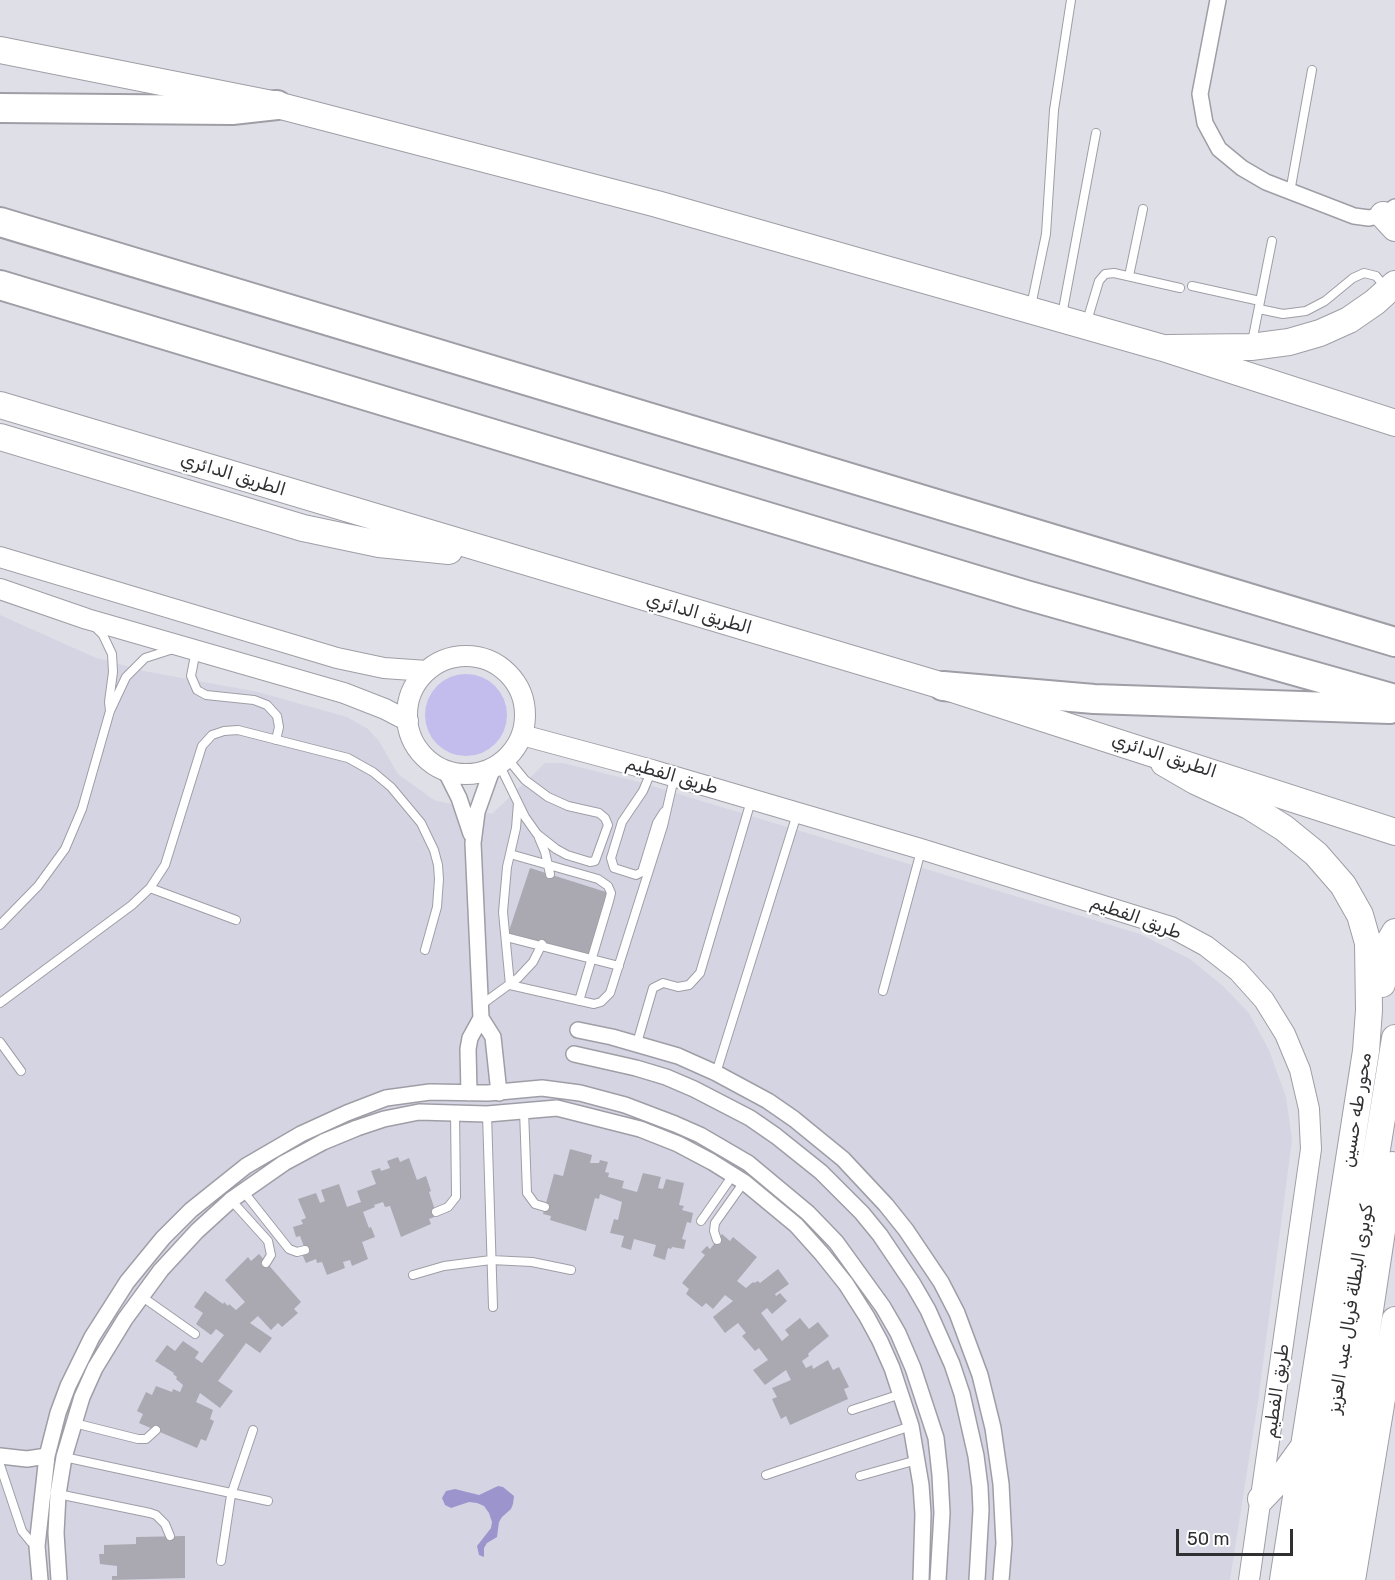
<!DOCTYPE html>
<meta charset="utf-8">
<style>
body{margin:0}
#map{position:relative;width:1395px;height:1580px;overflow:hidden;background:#dfdfe7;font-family:Rubik,sans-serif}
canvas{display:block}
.scale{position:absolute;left:1176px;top:1529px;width:117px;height:27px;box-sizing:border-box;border:3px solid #303033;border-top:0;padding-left:8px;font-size:18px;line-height:21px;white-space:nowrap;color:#303033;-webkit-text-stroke:4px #fff;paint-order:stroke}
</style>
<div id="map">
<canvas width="1395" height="1580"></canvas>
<div class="scale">50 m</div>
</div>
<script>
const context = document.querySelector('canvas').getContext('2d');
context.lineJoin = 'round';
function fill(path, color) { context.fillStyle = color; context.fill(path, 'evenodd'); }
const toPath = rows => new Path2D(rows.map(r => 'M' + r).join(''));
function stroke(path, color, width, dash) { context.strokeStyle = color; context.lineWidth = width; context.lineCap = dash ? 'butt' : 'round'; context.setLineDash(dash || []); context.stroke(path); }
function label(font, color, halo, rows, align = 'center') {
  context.font = font + ' Rubik,"Noto Sans Arabic",sans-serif'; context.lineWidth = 4.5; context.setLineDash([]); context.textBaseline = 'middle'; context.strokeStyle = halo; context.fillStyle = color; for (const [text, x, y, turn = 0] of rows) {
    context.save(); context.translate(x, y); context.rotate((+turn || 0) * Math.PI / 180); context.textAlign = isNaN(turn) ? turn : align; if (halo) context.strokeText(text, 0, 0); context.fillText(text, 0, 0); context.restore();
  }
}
const built = toPath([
 [0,615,94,657,144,671,258,692,347,717,368,729,379,741,398,774,434,800,492,814,545,763,563,763,639,782,1140,934,1190,959,1223,986,1249,1013,1269,1050,1286,1097,1292,1140,1258,1402,1230,1580,0,1580]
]);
const green = toPath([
 '425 715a41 41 0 1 1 82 0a41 41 0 1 1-82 0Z'
]);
const water = toPath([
 [498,1486,503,1487,514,1496,513,1504,511,1509,502,1517,499,1522,497,1537,487,1543,484,1548,484,1557,479,1555,477,1546,491,1528,492,1522,489,1513,484,1506,477,1503,469,1502,451,1508,445,1505,442,1498,446,1491,455,1489,479,1495]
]);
const building = toPath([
 [530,868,606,892,608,896,589,955,508,934],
 [570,1149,592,1155,590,1163,599,1163,600,1160,608,1162,605,1172,609,1173,608,1177,624,1181,622,1188,637,1192,643,1173,661,1177,658,1188,663,1189,666,1179,684,1183,679,1205,684,1206,682,1210,693,1213,691,1223,687,1222,682,1239,686,1240,684,1249,672,1247,671,1249,668,1248,665,1260,653,1256,656,1245,634,1239,631,1250,621,1247,624,1236,610,1233,614,1219,618,1220,622,1202,600,1194,599,1199,595,1198,586,1231,550,1220,551,1216,543,1214,554,1174,563,1176],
 [398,1157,400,1162,409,1158,417,1180,426,1176,431,1191,429,1192,437,1216,429,1219,431,1224,401,1237,390,1206,385,1207,383,1202,374,1205,375,1207,363,1212,369,1228,371,1227,375,1237,362,1242,368,1259,352,1266,350,1260,343,1262,345,1268,327,1275,322,1262,317,1263,316,1259,306,1263,302,1254,306,1252,300,1236,296,1237,293,1227,303,1224,301,1220,306,1218,298,1199,316,1193,320,1203,325,1201,321,1190,339,1184,347,1207,361,1202,357,1191,376,1184,371,1171,380,1168,381,1171,390,1168,387,1161],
 [722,1234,730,1241,733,1237,757,1257,737,1281,746,1288,753,1282,754,1283,758,1281,760,1283,778,1269,789,1284,775,1294,776,1296,780,1293,787,1301,772,1314,767,1308,761,1313,782,1341,789,1335,785,1330,800,1318,809,1329,818,1322,829,1336,812,1350,808,1354,809,1356,802,1361,806,1368,812,1365,813,1369,828,1360,833,1370,839,1367,849,1387,844,1389,848,1399,790,1425,786,1416,781,1419,772,1399,777,1397,772,1388,791,1380,786,1370,765,1385,753,1370,768,1360,759,1348,755,1351,742,1336,746,1333,738,1323,725,1333,713,1317,733,1301,725,1295,713,1309,706,1303,702,1307,686,1294,689,1289,682,1283,705,1255,701,1252,707,1246,710,1249],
 [259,1254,301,1302,294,1309,298,1313,282,1327,278,1323,271,1330,258,1316,250,1323,272,1338,260,1353,246,1343,218,1381,233,1391,220,1408,200,1393,196,1402,213,1410,210,1419,214,1421,206,1441,201,1439,197,1448,139,1423,143,1414,137,1411,146,1392,152,1395,156,1386,172,1392,173,1389,180,1392,183,1385,176,1379,177,1377,173,1374,174,1373,155,1361,167,1345,175,1351,183,1341,199,1352,195,1358,202,1363,224,1335,216,1329,211,1335,196,1324,203,1313,194,1307,205,1291,223,1304,224,1302,228,1306,229,1304,236,1310,245,1302,225,1280,248,1257,251,1261],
 [185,1536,185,1578,112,1580,112,1576,117,1576,117,1566,100,1564,99,1554,104,1554,104,1545,136,1544,136,1537]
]);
const service = toPath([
 [1290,192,1312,70],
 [1129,276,1143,209],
 [1192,286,1260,301],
 [1031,306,1046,234,1054,110,1071,0],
 [1259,309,1283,314,1306,311,1325,301,1353,278,1364,273,1376,276,1385,287],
 [1062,315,1096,133],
 [1087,321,1099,281,1105,274,1114,273,1180,288],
 [1252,342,1272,241],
 [94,626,103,635,112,654,113,672,109,702,110,711],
 [196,650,191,676,197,690,206,695,254,700,267,705,277,716,279,727,276,740],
 [499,764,525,817,537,834,556,849,567,855,590,862,595,861,608,825,605,818,599,813,568,806,548,797,525,780,507,758],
 [651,772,643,791,622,822,611,858,614,868,636,875,642,872,657,823,664,812],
 [518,803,516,828,507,867,503,912,510,985,594,1004,601,1002,610,993,663,826,674,778],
 [539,838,545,852,550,874],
 [510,854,598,879,608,886,611,893,609,901,579,1001],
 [150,888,236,920],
 [0,925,38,886,65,849,82,809,110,711,126,677,145,658,170,650],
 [506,937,619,966],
 [883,991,921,851],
 [0,1003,132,905,150,888,165,865,202,746,212,735,224,731,238,730,348,758,373,772,391,787,421,823,434,850,438,865,439,879,437,907,425,950],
 [481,1005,518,978,533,962,542,944],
 [0,1042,21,1071],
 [637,1043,653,988,663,983,678,987,689,985,700,973,751,801],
 [716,1073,797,814],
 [524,1110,527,1193,535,1204,545,1207],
 [487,1114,493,1307],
 [243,1191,289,1249,297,1252,305,1250],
 [231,1200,268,1241,271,1255,266,1263],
 [436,1212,448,1207,456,1197,455,1112],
 [701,1221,733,1175],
 [717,1240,714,1231,715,1223,744,1182],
 [413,1275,444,1266,491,1260,532,1262,571,1270],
 [141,1296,195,1334],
 [852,1410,901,1394],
 [74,1423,138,1439,146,1439,156,1430],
 [64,1457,268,1501],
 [0,1465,22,1531,31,1542,37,1546],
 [766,1475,911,1426],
 [860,1476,917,1460],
 [58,1494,150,1513,156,1515,165,1524,170,1536],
 [221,1561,231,1495,253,1430]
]);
const minor = toPath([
 [1218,0,1200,94,1205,123,1219,149,1242,168,1266,182,1354,216,1369,218,1383,215,1395,207],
 [493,767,477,812,473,843,481,1018,493,1037,499,1093],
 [445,770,459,798,471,834],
 [578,1030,612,1037,678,1056,716,1073,768,1101,794,1119,843,1159,886,1205,906,1230,941,1282,957,1313,980,1375,993,1428,1001,1484,1004,1543,1001,1580],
 [574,1054,636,1068,666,1077,694,1089,750,1118,776,1136,821,1172,862,1213,880,1235,913,1284,928,1310,952,1364,962,1394,976,1456,980,1487,981,1510,977,1580],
 [469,1093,468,1049,470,1038,481,1018],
 [0,1456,27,1459,47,1456],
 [40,1580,37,1546,47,1456,58,1413,68,1386,92,1337,127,1282,163,1238,191,1210,246,1166,301,1134,347,1113,386,1098,430,1092,488,1093,542,1088,580,1093,625,1105,675,1124,700,1135,748,1163,808,1213,836,1242,883,1307,898,1333,913,1368,936,1438,940,1475,942,1513,938,1580],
 [59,1580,56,1533,58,1494,64,1457,82,1397,95,1368,125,1319,161,1270,197,1231,231,1200,284,1163,323,1142,357,1128,384,1119,419,1112,487,1114,557,1108,640,1129,678,1144,712,1162,744,1182,796,1225,822,1254,846,1284,867,1317,880,1341,892,1368,911,1426,921,1485,923,1514,921,1580]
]);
const tertiary = toPath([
 [0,557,337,658,384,668,427,671],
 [0,589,87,619,344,693,385,709,408,721],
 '407 715a59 59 0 1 1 118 0a59 59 0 1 1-118 0Z',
 [522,735,652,770,921,849,1171,927,1206,946,1238,971,1264,1000,1285,1034,1300,1070,1309,1109,1311,1149,1249,1580]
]);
const primary = toPath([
 [1383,215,1395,228],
 [1169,348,1251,347,1289,342,1320,333,1349,320,1375,302,1395,284],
 [1164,763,1195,781,1249,806,1284,828,1316,854,1343,885,1360,915,1368,943,1369,1010,1366,1051,1283,1580],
 [1382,984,1388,944,1395,932],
 [1261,1499,1281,1478,1302,1449],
 [1305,1580,1326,1464,1395,1038],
 [1329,1580,1392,1165],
 [1352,1580,1395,1320]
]);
const trunk = toPath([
 [0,50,277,105,657,204,1163,348,1395,423],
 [0,405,943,686,1395,832],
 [0,437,303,528,379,544,449,551]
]);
const motorway = toPath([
 [0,108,232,110,277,105],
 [0,222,1395,642],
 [0,285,1026,595,1395,699],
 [943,686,1094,699,1390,709]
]);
const streetNames = [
 ["الطريق الدائري",233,475,17],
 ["الطريق الدائري",699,614,16],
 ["الطريق الدائري",1164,756,18],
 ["طريق الفطيم",672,776,16],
 ["طريق الفطيم",1136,918,20],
 ["محور طه حسين",1357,1110,-81],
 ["كوبرى البطلة فريال عبد العزيز",1351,1309,-81],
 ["طريق الفطيم",1277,1391,-82]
];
fill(built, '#d5d4e3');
fill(green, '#c2bdec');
fill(water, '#9c95cd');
fill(building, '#aaa9b1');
stroke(service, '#9f9ea6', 10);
stroke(minor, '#9f9ea6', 18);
stroke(tertiary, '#9f9ea6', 22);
stroke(primary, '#9f9ea6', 28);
stroke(trunk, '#9f9ea6', 28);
stroke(motorway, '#9f9ea6', 32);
stroke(service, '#fff', 8);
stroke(minor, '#fff', 15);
stroke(tertiary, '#fff', 20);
stroke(primary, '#fff', 26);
stroke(trunk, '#fff', 26);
stroke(motorway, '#fff', 28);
label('18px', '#303033', '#fff', streetNames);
</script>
